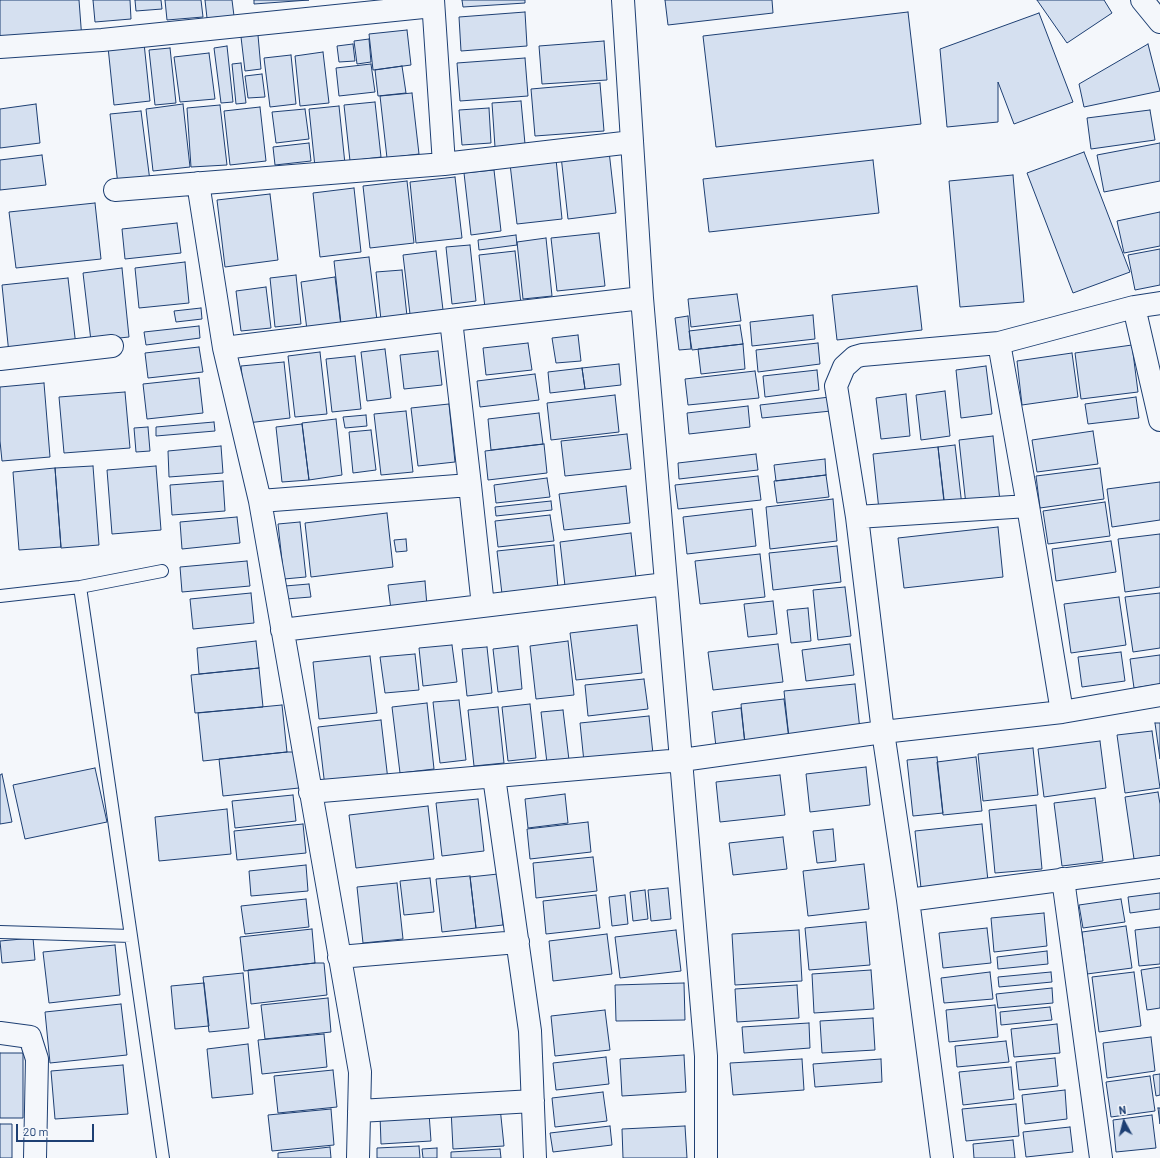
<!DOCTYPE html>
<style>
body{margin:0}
#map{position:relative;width:1160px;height:1158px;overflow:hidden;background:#f4f7fb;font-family:Barlow,sans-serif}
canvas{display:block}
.north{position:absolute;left:1104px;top:1102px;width:40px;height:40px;-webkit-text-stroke:3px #f4f7fb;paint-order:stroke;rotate:353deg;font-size:11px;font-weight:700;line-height:16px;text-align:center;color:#1d3f73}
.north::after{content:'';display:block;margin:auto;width:14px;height:18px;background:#1d3f73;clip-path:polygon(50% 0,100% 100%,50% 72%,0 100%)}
.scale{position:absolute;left:16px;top:1124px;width:78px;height:18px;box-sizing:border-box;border:2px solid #1d3f73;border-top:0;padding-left:5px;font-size:12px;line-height:14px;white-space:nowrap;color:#1d3f73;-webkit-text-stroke:3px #f4f7fb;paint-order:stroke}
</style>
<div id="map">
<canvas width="1160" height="1158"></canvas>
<div class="north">N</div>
<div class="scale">20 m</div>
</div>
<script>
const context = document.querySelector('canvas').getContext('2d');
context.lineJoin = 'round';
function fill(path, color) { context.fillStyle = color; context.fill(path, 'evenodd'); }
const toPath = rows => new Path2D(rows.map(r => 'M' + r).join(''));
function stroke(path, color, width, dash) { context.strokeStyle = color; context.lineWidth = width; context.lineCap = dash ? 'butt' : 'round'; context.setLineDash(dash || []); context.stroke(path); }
const building = toPath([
 [0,0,79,0,82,40,0,46,0,0],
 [93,0,130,0,131,19,95,22,93,0],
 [135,0,161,0,162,9,136,11,135,0],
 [165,0,201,0,203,17,167,20,165,0],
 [205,0,232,0,234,16,207,18,205,0],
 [254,0,309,0,254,4,254,0],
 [462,0,525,0,525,3,463,7,462,0],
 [665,0,772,0,773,13,668,25,665,0],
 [1037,0,1104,0,1112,13,1067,43,1037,0],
 [525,12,527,46,461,51,459,17,525,12],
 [908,12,921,124,716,147,703,36,908,12],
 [1039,13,1073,102,1014,124,998,82,998,122,947,127,940,49,1039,13],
 [407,30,411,65,373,70,369,34,407,30],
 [258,35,261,69,245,71,241,37,258,35],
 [369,39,371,62,357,64,354,41,369,39],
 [604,41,607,80,542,84,539,46,604,41],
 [144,43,150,101,114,105,108,47,144,43],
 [353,44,355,61,339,62,337,46,353,44],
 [1148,44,1160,91,1084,107,1079,84,1148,44],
 [227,46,233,102,221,103,214,48,227,46],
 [170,48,176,103,155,105,149,50,170,48],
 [323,52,329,103,300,106,295,56,323,52],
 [209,53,215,99,180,102,174,57,209,53],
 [291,55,296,104,270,107,264,58,291,55],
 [525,58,528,96,460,101,457,63,525,58],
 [241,63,246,103,236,104,232,64,241,63],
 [371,64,375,92,339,96,336,68,371,64],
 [402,66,406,93,378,96,375,70,402,66],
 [262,74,265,97,248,98,245,76,262,74],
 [600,83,604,131,535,136,531,89,600,83],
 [412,93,419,154,387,158,380,96,412,93],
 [521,101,525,144,495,147,492,103,521,101],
 [375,102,381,157,350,161,344,105,375,102],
 [36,104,40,143,0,148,0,109,36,104],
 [183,104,190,167,153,171,146,109,183,104],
 [220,105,227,165,191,167,187,108,220,105],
 [339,106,345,164,315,167,309,109,339,106],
 [260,107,266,161,230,165,224,111,260,107],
 [489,108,491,143,462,145,459,110,489,108],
 [305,109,309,139,276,143,272,112,305,109],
 [1150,110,1155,140,1091,149,1087,118,1150,110],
 [141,111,150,181,118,185,110,114,141,111],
 [309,143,311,161,275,165,273,147,309,143],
 [1160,143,1160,181,1104,192,1097,155,1160,143],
 [609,151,616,213,568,219,561,156,609,151],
 [1084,152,1130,272,1073,293,1027,173,1084,152],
 [42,155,46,185,0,190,0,160,42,155],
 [556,159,562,219,517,224,510,164,556,159],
 [873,160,879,213,709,232,703,179,873,160],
 [494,170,501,231,471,235,464,173,494,170],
 [1013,175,1024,302,960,307,949,181,1013,175],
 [455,177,462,238,416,243,410,182,455,177],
 [407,181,414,243,370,248,363,186,407,181],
 [354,188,361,252,320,257,313,193,354,188],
 [270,194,278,260,225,267,217,200,270,194],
 [95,203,101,259,16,268,9,212,95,203],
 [1160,212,1160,246,1124,253,1117,221,1160,212],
 [177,223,181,253,125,259,122,229,177,223],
 [599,233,605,286,557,291,551,238,599,233],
 [516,235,517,245,479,250,478,240,516,235],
 [546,238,552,296,523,299,517,242,546,238],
 [470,245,476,301,452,304,446,247,470,245],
 [1160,249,1160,285,1135,290,1128,255,1160,249],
 [436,251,443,310,410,314,403,255,436,251],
 [515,251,521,304,485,308,479,255,515,251],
 [369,257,377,320,341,324,334,261,369,257],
 [185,262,189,303,139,308,135,268,185,262],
 [122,268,129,337,91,341,83,273,122,268],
 [402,270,407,316,381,320,376,272,402,270],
 [296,275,301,324,275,327,270,278,296,275],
 [335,277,341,326,307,330,301,282,335,277],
 [68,278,76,346,9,354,2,285,68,278],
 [917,286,922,330,837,340,832,295,917,286],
 [266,287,271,328,241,331,236,291,266,287],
 [737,294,741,321,691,327,688,299,737,294],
 [201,308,202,319,176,322,174,311,201,308],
 [813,315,815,339,752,346,750,322,813,315],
 [688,316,691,349,679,350,675,318,688,316],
 [740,325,743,344,692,350,689,331,740,325],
 [199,326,200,338,146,345,144,332,199,326],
 [578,335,581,361,556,363,552,338,578,335],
 [528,343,532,370,486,375,483,348,528,343],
 [818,343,820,364,758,372,756,350,818,343],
 [743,344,745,369,701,374,698,349,743,344],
 [1132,345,1138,392,1081,399,1075,353,1132,345],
 [199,347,203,372,148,378,145,353,199,347],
 [385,349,391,398,367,401,361,352,385,349],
 [438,351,442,385,404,389,400,355,438,351],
 [320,352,327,414,295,417,288,356,320,352],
 [1072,353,1078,397,1022,405,1017,361,1072,353],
 [355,356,361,409,332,412,326,359,355,356],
 [284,362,290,418,247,423,241,366,284,362],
 [619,364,621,385,585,389,582,368,619,364],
 [986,366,992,414,961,418,956,370,986,366],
 [582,368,585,389,550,393,548,372,582,368],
 [817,370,819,390,765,397,763,376,817,370],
 [755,371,759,398,688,405,685,379,755,371],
 [535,374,539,400,480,407,477,381,535,374],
 [199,378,203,413,147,419,143,384,199,378],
 [44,383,50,457,2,461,0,441,0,387,44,383],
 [945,391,950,436,921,440,916,395,945,391],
 [125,392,130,448,64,453,59,397,125,392],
 [906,394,910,436,881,439,876,398,906,394],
 [615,395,619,432,551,440,547,403,615,395],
 [830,397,831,411,762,418,760,405,830,397],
 [1136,397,1139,418,1088,424,1085,404,1136,397],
 [449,404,455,462,418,466,411,408,449,404],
 [748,406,750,427,689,434,687,413,748,406],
 [406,411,413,472,381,475,374,414,406,411],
 [539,413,543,444,491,450,488,419,539,413],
 [366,415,367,426,345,428,343,417,366,415],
 [336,419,342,475,309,480,302,423,336,419],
 [214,422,215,431,156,436,156,427,214,422],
 [302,424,309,480,282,482,276,427,302,424],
 [148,427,150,451,136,452,134,428,148,427],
 [371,430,376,470,353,473,349,432,371,430],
 [1093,431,1098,464,1037,472,1032,440,1093,431],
 [627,434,631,469,565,476,561,441,627,434],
 [993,436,1000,501,966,505,959,440,993,436],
 [544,444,547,473,488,480,485,451,544,444],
 [955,445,962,506,945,508,938,447,955,445],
 [221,446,223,473,169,477,168,451,221,446],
 [938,447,944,502,879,510,873,454,938,447],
 [756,454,758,470,679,479,678,463,756,454],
 [825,459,826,475,776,481,774,465,825,459],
 [93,466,99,545,61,548,55,468,93,466],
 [156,466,161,530,112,534,107,470,156,466],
 [55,468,61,547,19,550,13,472,55,468],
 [1100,468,1104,499,1040,508,1036,476,1100,468],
 [826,475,829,497,777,503,774,481,826,475],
 [758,476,761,500,678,509,675,485,758,476],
 [547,478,550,497,496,503,494,485,547,478],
 [223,481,225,511,172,515,170,485,223,481],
 [1160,482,1160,520,1112,527,1107,489,1160,482],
 [626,486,630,523,564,530,559,494,626,486],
 [833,499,837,541,770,549,766,507,833,499],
 [551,501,552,510,496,516,495,507,551,501],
 [1105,502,1110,536,1048,544,1043,511,1105,502],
 [752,509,756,546,687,554,683,517,752,509],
 [387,513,393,567,311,577,305,523,387,513],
 [550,515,554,541,498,547,495,521,550,515],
 [237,517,240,543,182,549,180,522,237,517],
 [300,522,306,577,284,579,278,524,300,522],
 [998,527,1003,577,904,588,898,538,998,527],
 [631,533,636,578,565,586,560,542,631,533],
 [1160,534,1160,587,1125,592,1118,539,1160,534],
 [406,539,407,551,396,552,394,540,406,539],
 [1111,541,1116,572,1056,581,1052,549,1111,541],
 [554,545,558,588,502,594,497,551,554,545],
 [837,546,841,582,773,590,769,553,837,546],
 [760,554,765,597,700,604,695,561,760,554],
 [247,561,250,586,182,592,180,567,247,561],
 [425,581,427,606,391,610,388,585,425,581],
 [309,584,311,597,286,599,285,586,309,584],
 [845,587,851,636,818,640,813,590,845,587],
 [251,593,254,623,193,629,190,599,251,593],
 [1160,593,1160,648,1133,652,1125,597,1160,593],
 [1119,597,1126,645,1071,653,1064,604,1119,597],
 [773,601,777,634,748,637,744,604,773,601],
 [808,608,811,641,791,643,787,610,808,608],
 [637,625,642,673,576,680,570,633,637,625],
 [256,641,259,668,199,674,197,648,256,641],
 [568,641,574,695,536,699,530,646,568,641],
 [778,644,783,682,713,690,708,652,778,644],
 [850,644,854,675,806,681,802,650,850,644],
 [452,645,457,682,423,686,419,648,452,645],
 [518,646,522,689,498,692,493,649,518,646],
 [487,647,492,693,467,696,462,649,487,647],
 [1121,652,1125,681,1082,687,1078,657,1121,652],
 [415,654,419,690,385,693,380,657,415,654],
 [1160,655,1160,684,1134,688,1130,659,1160,655],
 [370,656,377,713,319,719,313,662,370,656],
 [259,668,263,707,195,713,191,675,259,668],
 [644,679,648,709,588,716,585,685,644,679],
 [855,684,860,730,789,738,784,691,855,684],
 [784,699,789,739,745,744,741,704,784,699],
 [459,700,466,760,440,763,433,702,459,700],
 [427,703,434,769,400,773,392,707,427,703],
 [530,704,536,758,508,761,502,707,530,704],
 [282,705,287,752,203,761,198,713,282,705],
 [498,707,504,763,474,766,468,710,498,707],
 [741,708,745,744,716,747,712,712,741,708],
 [563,710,569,760,547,763,541,712,563,710],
 [649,716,653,754,584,762,580,723,649,716],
 [381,720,388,780,325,787,318,727,381,720],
 [1155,723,1160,723,1160,759,1155,723],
 [1152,731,1160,788,1125,793,1117,735,1152,731],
 [1100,741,1106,788,1044,797,1038,749,1100,741],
 [1033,748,1038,795,983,801,978,754,1033,748],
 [287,752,295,752,299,788,223,796,219,759,287,752],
 [937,757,943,813,913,816,907,760,937,757],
 [976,757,982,811,943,815,937,762,976,757],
 [866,767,870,805,810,812,806,774,866,767],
 [95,768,107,822,25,839,13,785,95,768],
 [2,774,12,822,0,824,0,775,2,774],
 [780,775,785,815,720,822,716,782,780,775],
 [1158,792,1160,804,1160,856,1134,859,1125,797,1158,792],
 [565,794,568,823,528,828,525,799,565,794],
 [293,795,296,821,235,828,232,801,293,795],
 [1095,798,1103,861,1062,866,1054,803,1095,798],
 [478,799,484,851,442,856,436,803,478,799],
 [1036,805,1042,869,995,873,989,810,1036,805],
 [428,806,434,859,356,868,349,815,428,806],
 [227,809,231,854,159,861,155,817,227,809],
 [588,822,591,852,530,859,527,829,588,822],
 [303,824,306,853,237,860,234,831,303,824],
 [982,824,988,881,921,888,915,831,982,824],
 [833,829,836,861,817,863,813,831,833,829],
 [783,837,787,869,733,875,729,843,783,837],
 [593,857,597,891,536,898,533,863,593,857],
 [864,864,869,909,808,916,803,871,864,864],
 [306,865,308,891,251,896,249,871,306,865],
 [498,874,503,925,476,928,470,877,498,874],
 [470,876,476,928,442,932,436,879,470,876],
 [430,878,434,912,404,915,400,881,430,878],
 [397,883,403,939,363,943,357,887,397,883],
 [668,888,671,919,651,921,648,890,668,888],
 [645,890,648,919,633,921,630,892,645,890],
 [1160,893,1160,909,1130,913,1128,897,1160,893],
 [596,895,600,928,546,934,543,901,596,895],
 [625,895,628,924,612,926,609,897,625,895],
 [306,899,309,927,245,934,241,906,306,899],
 [1121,899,1125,922,1083,928,1079,905,1121,899],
 [1044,913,1047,946,994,952,991,918,1044,913],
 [866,922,870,965,809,970,805,928,866,922],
 [1126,926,1132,968,1087,974,1082,932,1126,926],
 [1160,927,1160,964,1139,966,1135,930,1160,927],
 [987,928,991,963,943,968,939,933,987,928],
 [312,929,315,963,244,971,240,937,312,929],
 [676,930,681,971,620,978,615,937,676,930],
 [799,930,802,981,735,985,732,934,799,930],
 [607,934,612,974,553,981,549,941,607,934],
 [33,938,35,960,2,963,0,941,33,938],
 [115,945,120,995,49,1003,43,952,115,945],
 [1047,951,1048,964,998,969,997,957,1047,951],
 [315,963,324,963,327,995,251,1004,248,970,315,963],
 [1160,967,1160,1008,1147,1010,1141,970,1160,967],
 [871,970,874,1009,814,1013,812,974,871,970],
 [990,972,993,999,944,1003,941,978,990,972],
 [1051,972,1052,982,999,987,998,977,1051,972],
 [1134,972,1141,1026,1099,1032,1092,977,1134,972],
 [243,973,249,1028,209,1032,203,977,243,973],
 [204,983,209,1026,175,1029,171,986,204,983],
 [684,983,685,1020,616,1021,615,985,684,983],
 [797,985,799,1018,737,1022,735,989,797,985],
 [1052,988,1053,1003,998,1008,996,994,1052,988],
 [328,998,331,1032,265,1039,261,1005,328,998],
 [121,1004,127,1055,50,1063,45,1012,121,1004],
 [995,1005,998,1037,949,1042,946,1010,995,1005],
 [1050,1007,1052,1020,1001,1025,1000,1012,1050,1007],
 [605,1010,610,1050,555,1056,551,1016,605,1010],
 [873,1018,875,1050,822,1053,820,1021,873,1018],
 [809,1023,810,1048,744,1053,742,1027,809,1023],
 [1057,1024,1060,1053,1014,1057,1011,1029,1057,1024],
 [324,1034,327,1067,262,1074,258,1040,324,1034],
 [1151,1037,1155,1071,1107,1078,1103,1043,1151,1037],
 [1006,1041,1009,1062,957,1067,955,1046,1006,1041],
 [248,1044,253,1094,212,1098,207,1049,248,1044],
 [0,1053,23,1053,23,1118,0,1118,0,1053],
 [684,1055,686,1092,622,1096,620,1059,684,1055],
 [606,1057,609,1084,556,1090,553,1063,606,1057],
 [1055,1058,1058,1086,1019,1090,1016,1062,1055,1058],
 [802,1059,804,1090,733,1095,730,1063,802,1059],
 [881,1059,882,1082,815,1087,813,1064,881,1059],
 [123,1065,128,1114,55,1119,51,1071,123,1065],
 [1011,1067,1014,1099,963,1105,959,1072,1011,1067],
 [333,1070,337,1107,278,1113,274,1076,333,1070],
 [1160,1074,1160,1095,1156,1096,1153,1075,1160,1074],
 [1150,1076,1155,1111,1111,1117,1106,1082,1150,1076],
 [1065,1090,1067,1119,1025,1124,1022,1095,1065,1090],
 [603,1092,607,1121,555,1127,552,1098,603,1092],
 [1016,1104,1019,1136,966,1141,962,1109,1016,1104],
 [500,1107,504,1146,453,1149,451,1109,500,1107],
 [1158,1108,1160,1108,1160,1124,1158,1108],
 [331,1109,334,1145,272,1151,268,1115,331,1109],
 [429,1113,431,1141,381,1144,380,1115,429,1113],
 [1152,1115,1156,1148,1116,1152,1113,1120,1152,1115],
 [0,1124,12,1124,12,1158,0,1158,0,1124],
 [610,1126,612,1145,553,1152,550,1133,610,1126],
 [685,1126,687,1158,623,1158,622,1129,685,1126],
 [1070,1127,1073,1152,1026,1157,1023,1132,1070,1127],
 [1013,1140,1015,1158,974,1158,973,1144,1013,1140],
 [419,1146,420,1158,377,1158,377,1148,419,1146],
 [330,1147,331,1158,278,1158,278,1153,330,1147],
 [437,1148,437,1158,423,1158,422,1149,437,1148],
 [500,1149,501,1158,451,1158,451,1152,500,1149]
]);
const lane = toPath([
 [80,587,131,936,163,1158],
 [0,596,80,587,162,571],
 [0,932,131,936]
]);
const street = toPath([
 [433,0,444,164],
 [623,0,642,298,706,1056,706,1158],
 [1142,0,1160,22],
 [0,47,102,40,433,6],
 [198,183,224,348,260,501,360,1072,358,1158],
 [115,190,444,164,632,142],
 [1160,303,1134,307,1160,420],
 [451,320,470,485,483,606],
 [999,343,1134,307],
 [224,348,451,320,642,298],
 [0,359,112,346],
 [260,501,470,485],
 [857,517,1028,506],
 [282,630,666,584],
 [494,777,530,1031,535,1158],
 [310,792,682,760,883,732,1062,712,1160,695],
 [1063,879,1101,1158],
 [908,900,1160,867],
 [339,957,518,942],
 [0,1033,30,1037,37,1059,35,1158],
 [359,1111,533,1101],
 [942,1158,908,900,883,732,857,517,836,386,844,367,855,357,862,355,999,343,1028,506,1062,712]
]);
fill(building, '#d5e0f0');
stroke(building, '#1d3f73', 1);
stroke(lane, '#1d3f73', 14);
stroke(street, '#1d3f73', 24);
stroke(lane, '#f4f7fb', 12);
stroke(street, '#f4f7fb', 22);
</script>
